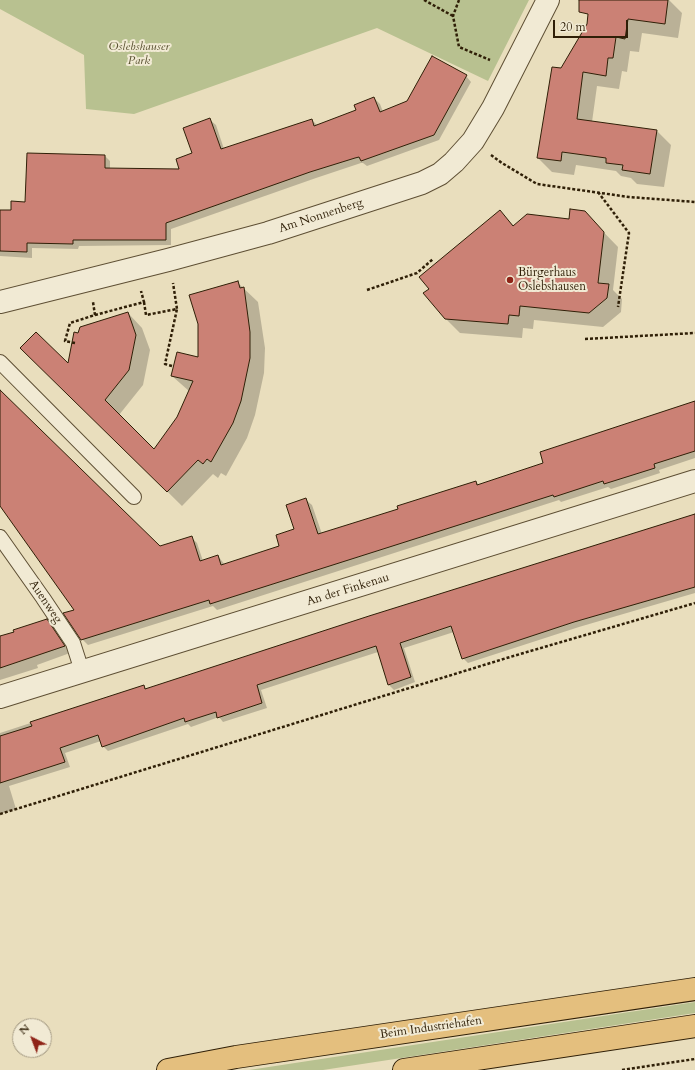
<!DOCTYPE html>
<meta charset="utf-8">
<style>
body{margin:0}
#map{position:relative;width:695px;height:1070px;overflow:hidden;background:#e9debd;font-family:Cardo,serif}
canvas{display:block}
.north{position:absolute;left:12px;top:1018px;width:40px;height:40px;box-sizing:border-box;background:#f1ead4;border:1px solid #a39982;border-radius:50%;rotate:318deg;font-size:11px;font-weight:700;line-height:16px;text-align:center;color:#2f1f07}
.north::after{content:'';display:block;margin:auto;width:14px;height:18px;background:#8f2418;clip-path:polygon(50% 0,100% 100%,50% 72%,0 100%)}
.scale{position:absolute;left:553px;top:20px;width:75px;height:18px;box-sizing:border-box;border:2px solid #2f1f07;border-top:0;padding-left:5px;font-size:12px;line-height:14px;white-space:nowrap;color:#2f1f07;-webkit-text-stroke:3px #f1ead4;paint-order:stroke}
</style>
<div id="map">
<canvas width="695" height="1070"></canvas>
<div class="north">N</div>
<div class="scale">20 m</div>
</div>
<script>
const context = document.querySelector('canvas').getContext('2d');
context.lineJoin = 'round';
function fill(path, color) { context.fillStyle = color; context.fill(path, 'evenodd'); }
const toPath = rows => new Path2D(rows.map(r => 'M' + r).join(''));
function stroke(path, color, width, dash) { context.strokeStyle = color; context.lineWidth = width; context.lineCap = dash ? 'butt' : 'round'; context.setLineDash(dash || []); context.stroke(path); }
function label(font, color, halo, rows, align = 'center') {
  context.font = font + ' Cardo,serif'; context.lineWidth = 4; context.setLineDash([]); context.textBaseline = 'middle'; context.strokeStyle = halo; context.fillStyle = color; for (const [text, x, y, turn = 0] of rows) {
    context.save(); context.translate(x, y); context.rotate((+turn || 0) * Math.PI / 180); context.textAlign = isNaN(turn) ? turn : align; if (halo) context.strokeText(text, 0, 0); context.fillText(text, 0, 0); context.restore();
  }
}
const green = toPath([
 [0,0,529,0,488,81,377,28,134,114,86,109,84,55,0,9],
 [695,1002,695,1013,323,1070,249,1070]
]);
const shadow = toPath([
 [591,0,669,0,682,13,678,38,642,33,639,52,630,51,627,72,622,71,619,89,597,86,592,122,657,131,671,145,664,187,637,184,631,178,621,176,616,171,576,165,574,175,552,172,538,158,561,69,588,24],
 [466,76,471,82,439,140,367,166,363,163,361,163,316,178,171,229,171,245,79,246,78,249,32,248,32,258,0,256,0,211,12,211,105,156,110,161,110,169,181,170,193,154,210,120,216,125,224,149,312,120,318,126,358,111,374,98,380,104,383,112],
 [500,212,515,227,570,220,584,212,618,247,613,290,622,299,621,312,603,327,534,320,533,329,523,328,522,338,460,333,445,318,430,289],
 [237,282,258,302,265,348,264,373,255,415,247,438,226,476,221,473,218,478,213,474,182,506,22,348,69,365,79,334,128,313,142,328,150,350,143,385,119,415,154,450,178,417,189,391,172,376,199,358],
 [0,391,160,547,191,537,197,543,203,561,218,556,225,565,280,547,295,530,306,500,312,505,322,534,399,509,476,482,479,485,545,464,695,402,695,458,659,470,660,473,611,489,608,487,561,502,559,500,217,610,213,606,88,645,82,639,75,610,0,504],
 [695,515,695,593,579,627,468,663,463,658,454,632,404,648,415,682,394,690,388,684,378,652,261,690,267,708,223,722,219,717,191,727,188,724,108,751,103,746,101,741,65,753,70,767,9,786,16,809,0,814,0,733,144,686,147,690],
 [46,620,53,627,70,653,37,665,38,668,0,680,0,637]
]);
const building = toPath([
 [579,0,668,0,665,24,628,19,625,39,616,37,613,58,608,58,606,76,583,72,577,119,657,130,650,174,622,170,623,165,606,163,606,158,562,152,561,161,537,158,552,67,561,68,587,24,588,14,579,12,579,0],
 [432,56,467,75,434,135,361,161,359,157,355,158,310,172,166,223,166,240,73,240,73,244,27,243,27,252,0,251,0,210,11,210,11,201,25,202,27,153,105,155,105,168,179,169,176,159,192,153,183,128,210,118,221,149,312,119,314,126,356,110,354,105,374,97,380,112,407,101,432,56],
 [570,209,585,211,604,232,598,283,609,284,607,298,589,313,520,306,519,316,509,315,508,324,445,319,423,293,429,289,419,277,500,210,513,226,527,214,569,219,570,209],
 [238,281,240,288,244,287,250,332,250,358,241,401,233,423,211,462,207,459,203,464,198,460,167,492,20,348,36,332,68,363,74,332,78,333,80,327,128,312,136,335,129,370,105,400,154,449,177,417,193,381,171,376,177,352,198,357,198,324,189,295,238,281],
 [0,390,160,546,192,536,200,561,218,555,221,565,279,546,276,535,294,529,286,505,306,498,318,534,398,509,397,506,457,487,476,481,477,485,543,463,540,452,695,401,695,451,654,464,655,468,604,484,603,481,554,497,553,495,210,604,209,600,81,640,63,613,74,610,0,506,0,390],
 [695,514,695,587,574,622,462,659,451,626,400,643,411,677,388,685,376,646,257,685,262,703,217,718,216,712,185,722,184,718,102,747,98,735,60,748,65,762,0,783,0,736,32,726,30,722,144,685,145,689,369,616,695,514],
 [47,619,65,646,0,668,0,636,14,632,13,630,47,619]
]);
const path = toPath([
 [424,0,453,16],
 [459,0,453,16,459,47,490,60],
 [491,155,502,163,537,184,629,197,695,202],
 [598,192,629,233,618,307],
 [367,290,417,273,433,259],
 [144,302,146,315,177,309,173,283],
 [95,315,144,302,141,291],
 [585,339,695,333],
 [75,343,65,341,70,323,95,315,93,302],
 [172,366,165,364,177,309],
 [0,814,510,657,695,603],
 [622,1070,695,1059]
]);
const service = toPath([
 [0,362,134,497],
 [0,537,43,598,73,643,82,671]
]);
const minor = toPath([
 [0,302,168,260,268,233,422,183,440,174,454,162,473,141,493,108,548,0],
 [0,697,695,481]
]);
const primary = toPath([
 [168,1070,236,1057,695,989],
 [404,1070,695,1026]
]);
const markers = [
 [510,280,4,"#8f2418"]
];
const parkNames = [
 ["Oslebshauser",139,47],
 ["Park",139,61]
];
const streetNames = [
 ["Am Nonnenberg",321,216,-18],
 ["An der Finkenau",348,590,-17],
 ["Auenweg",45,602,56],
 ["Beim Industriehafen",431,1028,-8]
];
const poiNames = [
 ["Bürgerhaus",518,273],
 ["Oslebshausen",518,287]
];
fill(green, '#b8c190');
fill(shadow, '#0003');
fill(building, '#cb8175');
stroke(building, '#2f1f07', 1);
stroke(service, '#5e4f34', 16);
stroke(minor, '#5e4f34', 24);
stroke(primary, '#2f1f07', 24);
stroke(path, '#2f1f07', 2.5, [3, 2]);
stroke(service, '#f1ead4', 14);
stroke(minor, '#f1ead4', 22);
stroke(primary, '#e4bf7e', 22);
for (const [x, y, r, color] of markers) { const dot = new Path2D(); dot.arc(x, y, r, 0, 2 * Math.PI); context.fillStyle = color; context.fill(dot); stroke(dot, '#f1ead4', 1.5); }
label('italic 12px', '#585030', '#f1ead4', parkNames);
label('12px', '#2f1f07', '#f1ead4', streetNames);
label('12px', '#2f1f07', '#f1ead4', poiNames, 'left');
</script>
